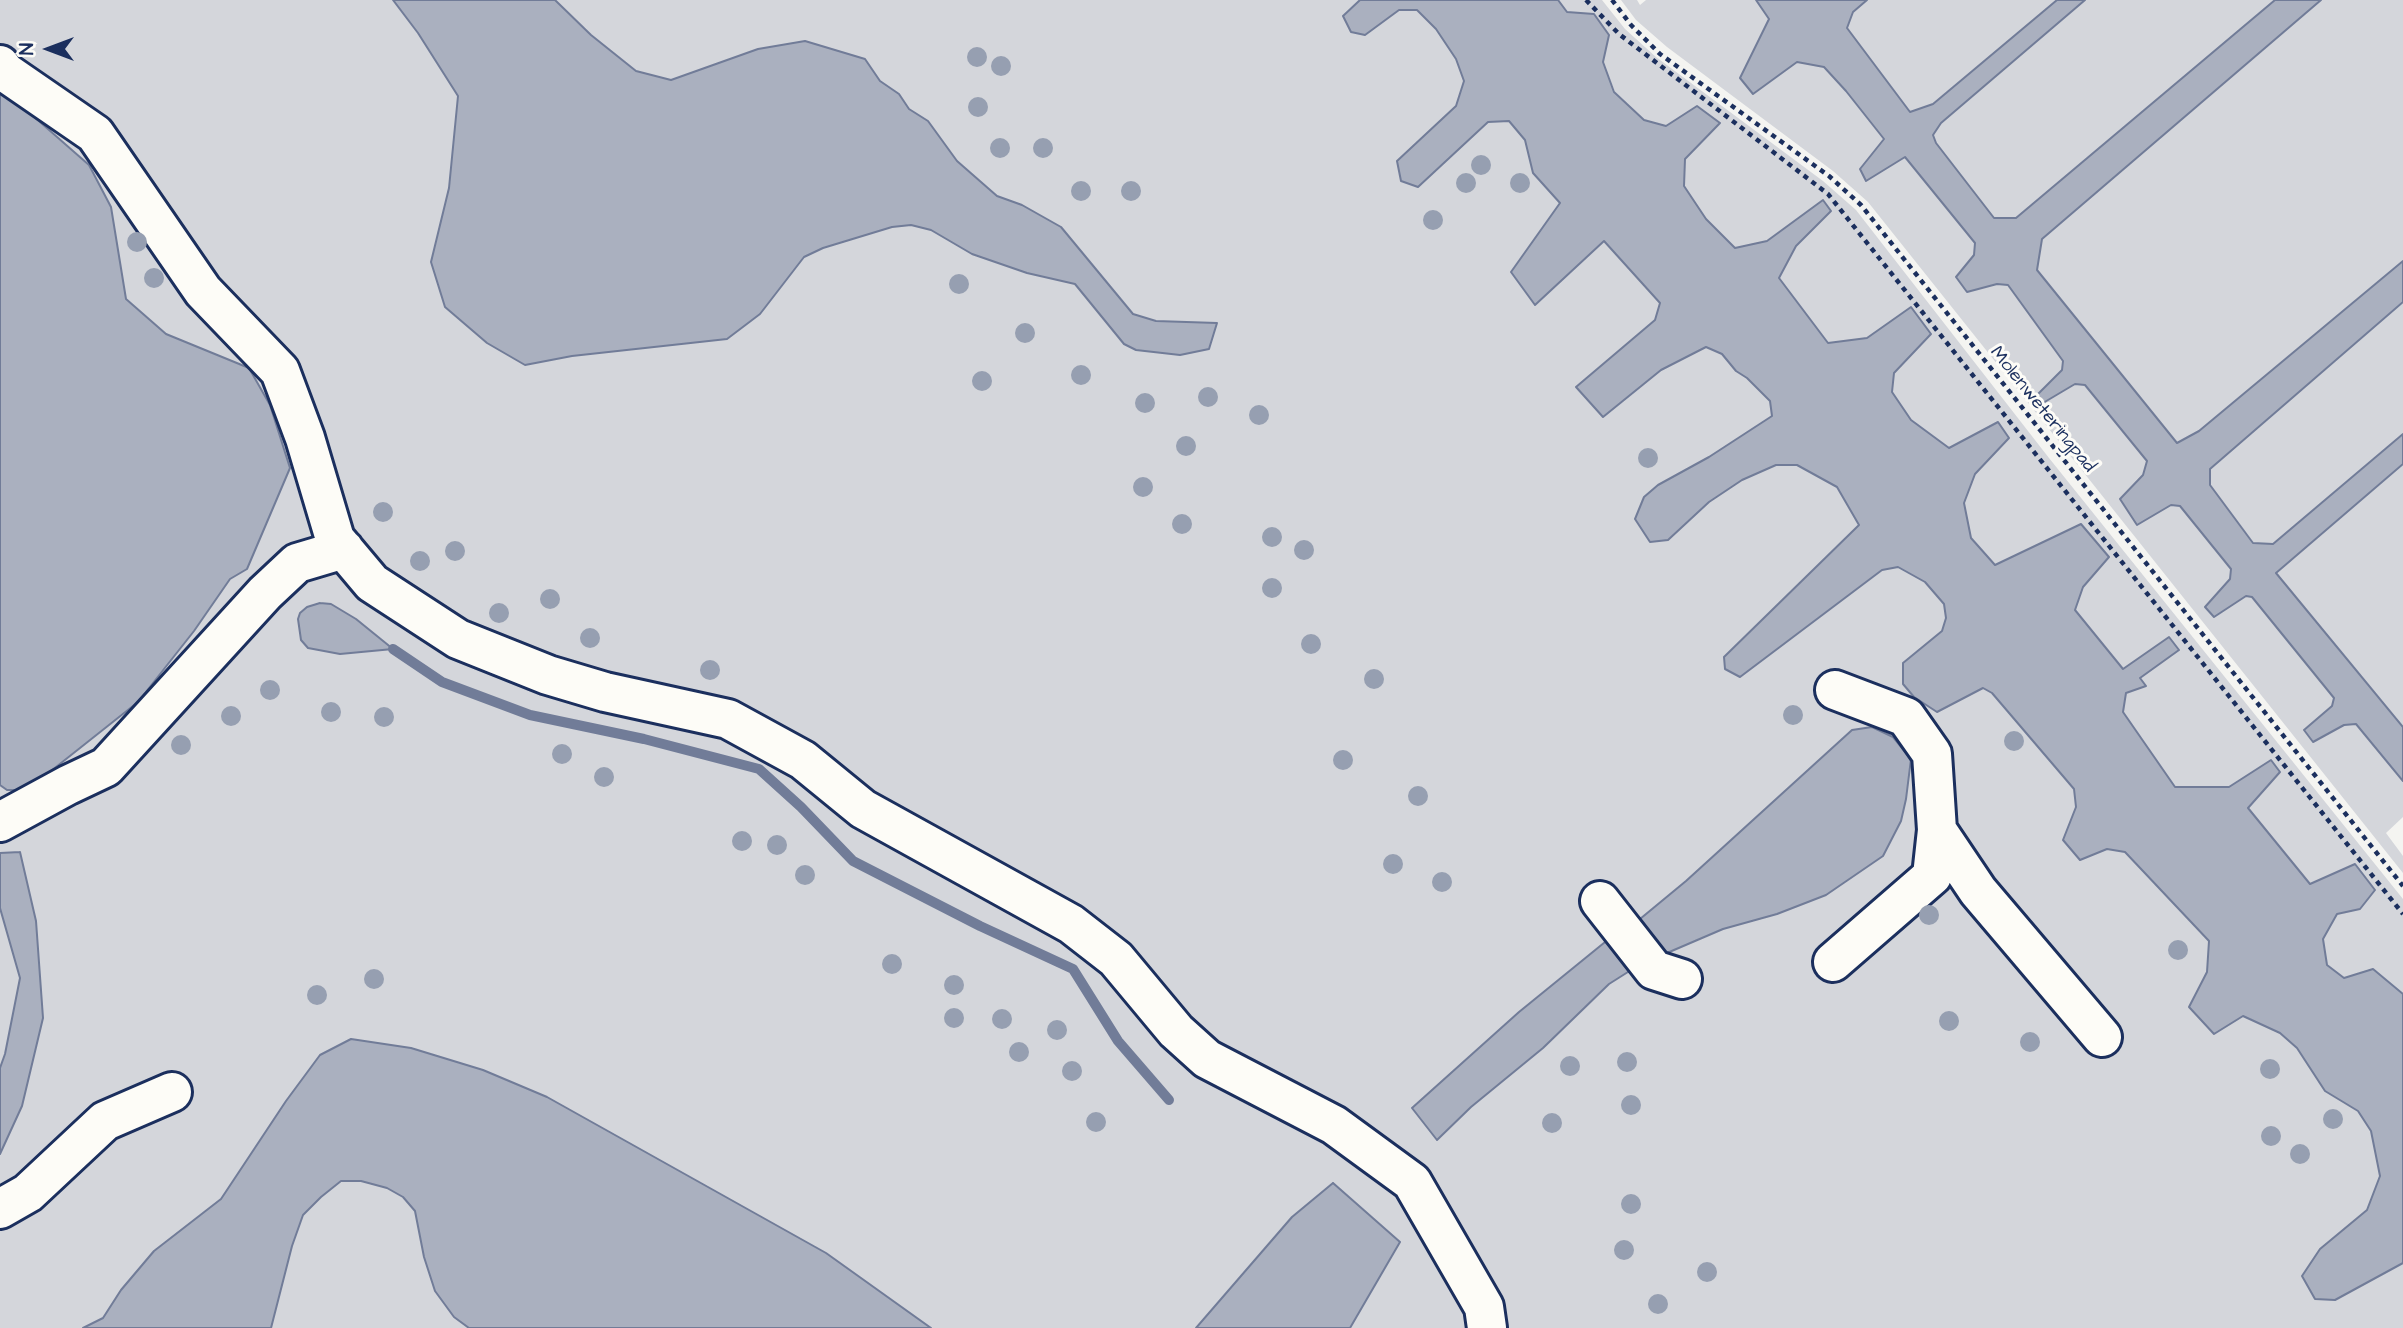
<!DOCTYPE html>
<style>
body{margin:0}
#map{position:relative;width:2403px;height:1328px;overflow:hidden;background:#f4f4f1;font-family:"Architects Daughter",sans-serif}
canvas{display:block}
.north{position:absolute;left:14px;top:14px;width:70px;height:70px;-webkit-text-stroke:5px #fdfcf7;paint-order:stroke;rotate:270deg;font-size:19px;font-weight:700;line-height:28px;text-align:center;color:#1b2f5e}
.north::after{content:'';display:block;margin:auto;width:24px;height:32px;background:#1b2f5e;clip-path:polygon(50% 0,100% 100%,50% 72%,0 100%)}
</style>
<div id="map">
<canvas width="2403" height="1328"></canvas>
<div class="north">N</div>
</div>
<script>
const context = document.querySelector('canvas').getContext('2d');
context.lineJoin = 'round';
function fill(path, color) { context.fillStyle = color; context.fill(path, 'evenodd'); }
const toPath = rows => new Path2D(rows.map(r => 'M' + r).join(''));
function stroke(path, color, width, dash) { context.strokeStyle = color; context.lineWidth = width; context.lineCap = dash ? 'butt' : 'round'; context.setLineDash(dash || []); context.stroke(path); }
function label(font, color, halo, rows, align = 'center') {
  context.font = font + ' "Architects Daughter",sans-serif'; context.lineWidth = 6; context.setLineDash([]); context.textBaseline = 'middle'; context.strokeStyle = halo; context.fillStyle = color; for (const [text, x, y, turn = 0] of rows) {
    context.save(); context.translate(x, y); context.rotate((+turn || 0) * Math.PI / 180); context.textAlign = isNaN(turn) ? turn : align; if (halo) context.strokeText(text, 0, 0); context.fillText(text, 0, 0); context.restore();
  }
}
const green = toPath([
 [0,0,1463,0,2403,1134,2403,1328,0,1328],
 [1558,0,1602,0,1625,29,1656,57,1823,181,1856,210,2049,458,2403,899,2403,994,2373,969,2344,978,2326,965,2323,939,2337,914,2360,909,2355,864,2310,884,2248,808,2280,772,2271,761,2229,787,2175,787,2123,712,2126,693,2146,686,2140,678,2169,637,2123,669,2075,610,2083,587,2109,557,2082,524,1995,565,1970,537,1964,503,1975,473,2009,438,1998,422,1949,448,1911,420,1892,392,1894,373,1931,334,1911,307,1867,338,1828,343,1779,278,1796,246,1831,211,1824,200,1767,241,1735,248,1706,219,1684,186,1685,159,1719,123,1697,106,1666,126,1644,120,1615,92,1603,62,1594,14,1567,12],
 [1621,0,1637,0,1640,5,1646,0,1756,0,1769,19,1741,78,1753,93,1797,62,1824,67,1846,91,1884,139,1860,169,1866,180,1904,156,1975,243,1974,255,1956,277,2008,285,2063,361,2062,370,2036,396,2043,403,2075,384,2085,385,2148,461,2143,475,2120,498,2137,524,2171,505,2180,506,2231,569,2230,579,2205,607,2214,617,2246,596,2252,597,2334,698,2332,706,2304,730,2312,742,2344,725,2356,724,2403,781,2403,817,2386,833,2403,856,2403,873,1868,202,1833,171,1667,47,1636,20],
 [1867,0,2057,0,1932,104,1910,112,1846,28,1853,12],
 [2085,0,2275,0,2016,218,1994,218,1936,143,1932,135,1941,123],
 [2321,0,2403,0,2403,261,2199,431,2177,443,2037,270,2042,239],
 [2403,302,2403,434,2273,544,2254,543,2210,485,2210,469],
 [2403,464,2403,727,2275,572]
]);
const water = toPath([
 [393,0,555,0,591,35,636,71,671,80,758,49,805,41,865,59,880,81,899,94,909,109,928,121,957,161,997,196,1022,205,1061,227,1133,314,1156,321,1217,323,1209,349,1180,355,1136,350,1124,344,1075,284,1027,273,972,254,931,230,911,225,892,227,823,248,804,257,760,314,727,339,572,356,525,365,487,343,445,307,431,262,449,188,458,96,418,33,393,0],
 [1360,0,1558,0,1567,12,1594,14,1609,35,1603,62,1614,92,1644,120,1666,126,1697,106,1720,123,1685,159,1684,186,1706,219,1735,248,1767,241,1823,200,1831,211,1796,246,1779,278,1828,343,1867,338,1911,307,1931,334,1894,373,1892,392,1911,420,1949,448,1998,422,2009,438,1975,474,1964,503,1971,538,1995,565,2081,524,2109,557,2083,587,2075,610,2123,669,2169,637,2179,650,2140,678,2146,686,2126,693,2123,712,2175,787,2229,787,2271,760,2280,772,2248,808,2310,884,2355,864,2375,890,2360,909,2337,914,2323,939,2327,965,2344,978,2373,969,2403,994,2403,1263,2335,1300,2315,1299,2302,1276,2320,1249,2367,1210,2380,1176,2371,1131,2358,1111,2325,1091,2297,1048,2280,1033,2243,1016,2214,1034,2189,1007,2207,972,2209,941,2125,852,2107,849,2080,860,2063,840,2076,807,2074,789,1992,693,1983,688,1937,712,1914,697,1903,684,1903,663,1942,631,1946,618,1944,604,1925,582,1898,567,1882,570,1740,677,1725,669,1724,657,1859,525,1837,487,1797,465,1776,465,1742,480,1709,502,1668,540,1650,542,1635,519,1644,497,1658,485,1709,457,1772,416,1770,401,1747,378,1736,371,1722,354,1706,347,1661,370,1603,417,1576,387,1655,320,1660,303,1604,241,1535,305,1511,272,1560,203,1533,173,1525,140,1509,121,1488,122,1418,187,1401,181,1397,161,1456,106,1464,81,1456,59,1436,29,1417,10,1399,10,1365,35,1351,32,1343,16,1360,0],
 [1756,0,1867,0,1853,12,1847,28,1910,112,1933,104,2057,0,2085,0,1941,123,1933,135,1936,143,1994,218,2016,218,2275,0,2321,0,2042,239,2037,270,2177,443,2199,431,2403,261,2403,302,2210,469,2210,485,2253,543,2273,544,2403,434,2403,464,2276,573,2403,727,2403,781,2356,724,2344,725,2313,742,2304,730,2332,706,2334,698,2252,597,2246,596,2214,617,2205,607,2230,579,2231,569,2180,506,2171,505,2137,525,2120,499,2143,475,2147,461,2085,385,2075,384,2043,403,2036,396,2062,370,2063,361,2008,285,1997,284,1967,292,1956,277,1974,255,1975,243,1905,157,1866,181,1860,169,1884,139,1846,91,1824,67,1797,62,1753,94,1740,78,1769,19,1756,0],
 [0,87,89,165,111,207,126,299,166,334,249,368,270,405,290,468,247,569,230,579,194,631,138,702,27,790,7,790,0,785,0,87],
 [320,603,331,604,356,619,393,649,340,654,308,648,301,640,298,619,300,613,307,607,320,603],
 [1872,727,1893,737,1911,759,1906,799,1901,821,1883,856,1826,895,1777,914,1723,929,1639,965,1609,984,1543,1048,1471,1107,1437,1140,1412,1108,1519,1012,1610,938,1640,919,1686,881,1852,730,1872,727],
 [20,852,36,921,43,1018,22,1106,0,1154,0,1068,5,1054,20,978,0,908,0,853,20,852],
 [351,1039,411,1048,483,1070,547,1097,826,1253,931,1328,469,1328,454,1317,435,1291,424,1257,415,1211,403,1197,387,1188,361,1181,341,1181,321,1197,303,1215,292,1246,271,1328,83,1328,103,1318,121,1290,154,1251,221,1199,286,1101,320,1055,351,1039],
 [1333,1183,1400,1242,1350,1328,1196,1328,1292,1217,1333,1183]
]);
const stream = toPath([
 [393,649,442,682,530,715,644,739,759,769,801,807,853,861,980,926,1073,969,1118,1041,1169,1100]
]);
const path = toPath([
 [1586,0,1619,34,1828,194,2403,914],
 [1612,0,1631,25,1660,54,1829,176,1861,205,2403,886]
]);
const minor = toPath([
 [0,65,5,72,95,134,203,291,280,371,305,438,335,539,372,583,458,639,548,675,605,692,728,719,803,760,863,809,1071,924,1116,959,1176,1031,1207,1059,1334,1125,1412,1182,1484,1307,1487,1328],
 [0,822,68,785,106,767,265,593,297,563,344,549],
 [1937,830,1978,891,2102,1037],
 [1600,901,1654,970,1682,979],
 [1833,962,1932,876,1937,830,1932,754,1906,717,1835,690],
 [0,1209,28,1193,105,1121,172,1092]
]);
const trees = [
 [977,57],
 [1001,66],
 [978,107],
 [1000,148],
 [1043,148],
 [1481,165],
 [1466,183],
 [1520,183],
 [1081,191],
 [1131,191],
 [1433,220],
 [137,242],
 [154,278],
 [959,284],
 [1025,333],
 [1081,375],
 [982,381],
 [1208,397],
 [1145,403],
 [1259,415],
 [1186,446],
 [1648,458],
 [1143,487],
 [383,512],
 [1182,524],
 [1272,537],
 [1304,550],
 [455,551],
 [420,561],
 [1272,588],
 [550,599],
 [499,613],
 [590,638],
 [1311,644],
 [710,670],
 [1374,679],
 [270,690],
 [331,712],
 [1793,715],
 [231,716],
 [384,717],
 [2014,741],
 [181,745],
 [562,754],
 [1343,760],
 [604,777],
 [1418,796],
 [742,841],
 [777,845],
 [1393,864],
 [805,875],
 [1442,882],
 [1929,915],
 [2178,950],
 [892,964],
 [374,979],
 [954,985],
 [317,995],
 [954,1018],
 [1002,1019],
 [1949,1021],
 [1057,1030],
 [2030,1042],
 [1019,1052],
 [1627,1062],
 [1570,1066],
 [2270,1069],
 [1072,1071],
 [1631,1105],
 [2333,1119],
 [1096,1122],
 [1552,1123],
 [2271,1136],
 [2300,1154],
 [1631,1204],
 [1624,1250],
 [1707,1272],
 [1658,1304]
];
const streetNames = [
 ["Molenweteringpad",2042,410,51]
];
fill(green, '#d4d6db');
fill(water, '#aab0bf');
stroke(water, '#717c98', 2);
stroke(stream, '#717c98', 10);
stroke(minor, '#1b2f5e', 44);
stroke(path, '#1b2f5e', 4.5, [5, 5]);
stroke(minor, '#fdfcf7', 38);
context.fillStyle = '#969fb1';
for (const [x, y] of trees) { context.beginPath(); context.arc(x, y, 10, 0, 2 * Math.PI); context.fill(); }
label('19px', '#1b2f5e', '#fdfcf7', streetNames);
</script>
